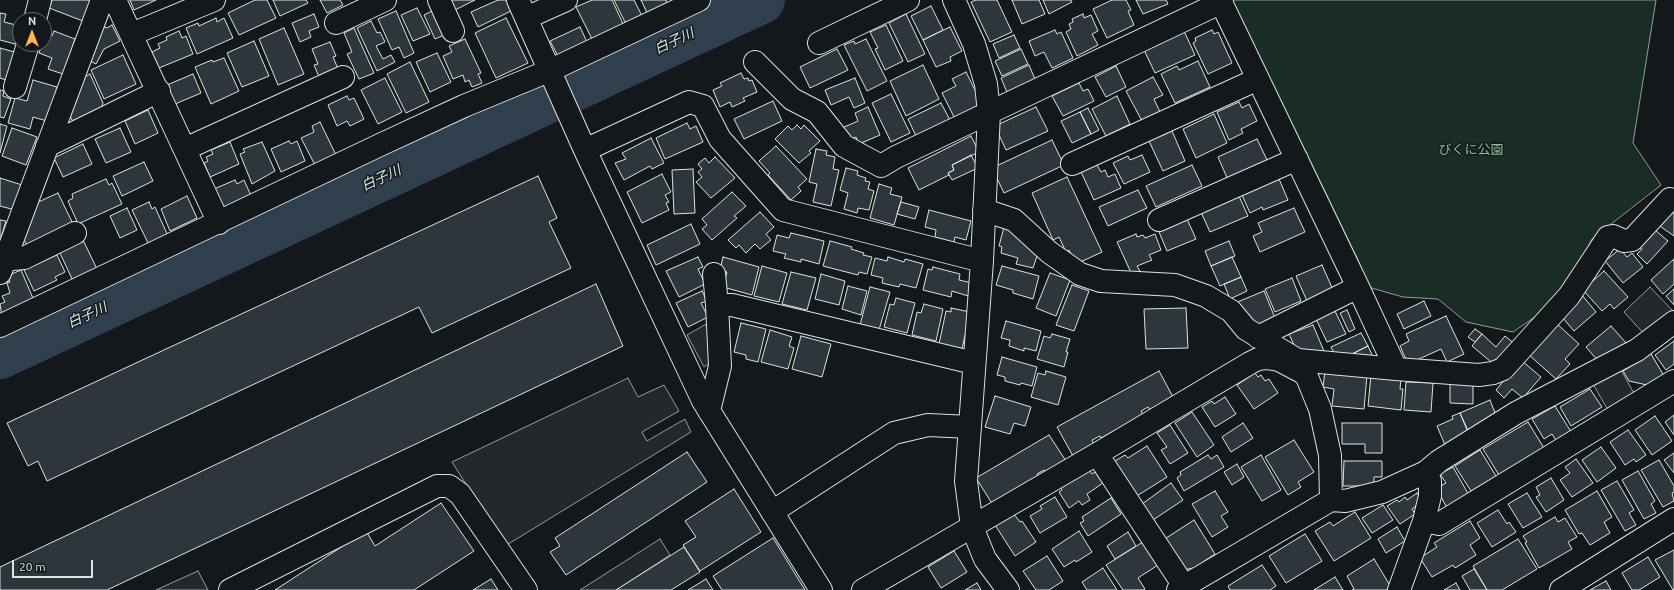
<!DOCTYPE html>
<meta charset="utf-8">
<style>
body{margin:0}
#map{position:relative;width:1674px;height:590px;overflow:hidden;background:#14181c;font-family:Ubuntu,sans-serif}
canvas{display:block}
.north{position:absolute;left:12px;top:12px;width:40px;height:40px;box-sizing:border-box;background:#14181c;border:1px solid #626a69;border-radius:50%;rotate:0deg;font-size:11px;font-weight:700;line-height:16px;text-align:center;color:#d8e6dc}
.north::after{content:'';display:block;margin:auto;width:14px;height:18px;background:#ffb74d;clip-path:polygon(50% 0,100% 100%,50% 72%,0 100%)}
.scale{position:absolute;left:12px;top:560px;width:81px;height:18px;box-sizing:border-box;border:2px solid #d8e6dc;border-top:0;padding-left:5px;font-size:12px;line-height:14px;white-space:nowrap;color:#d8e6dc;-webkit-text-stroke:3px #14181c;paint-order:stroke}
</style>
<div id="map">
<canvas width="1674" height="590"></canvas>
<div class="north">N</div>
<div class="scale">20 m</div>
</div>
<script>
const context = document.querySelector('canvas').getContext('2d');
context.lineJoin = 'round';
function fill(path, color) { context.fillStyle = color; context.fill(path, 'evenodd'); }
const toPath = rows => new Path2D(rows.map(r => 'M' + r).join(''));
function stroke(path, color, width, dash) { context.strokeStyle = color; context.lineWidth = width; context.lineCap = dash ? 'butt' : 'round'; context.setLineDash(dash || []); context.stroke(path); }
function label(font, color, halo, rows, align = 'center') {
  context.font = font + ' Ubuntu,"Noto Sans JP",sans-serif'; context.lineWidth = 3; context.setLineDash([]); context.textBaseline = 'middle'; context.strokeStyle = halo; context.fillStyle = color; for (const [text, x, y, turn = 0] of rows) {
    context.save(); context.translate(x, y); context.rotate((+turn || 0) * Math.PI / 180); context.textAlign = isNaN(turn) ? turn : align; if (halo) context.strokeText(text, 0, 0); context.fillText(text, 0, 0); context.restore();
  }
}
const green = toPath([
 [1232,0,1656,0,1633,143,1661,185,1592,239,1573,275,1545,310,1513,332,1466,322,1438,299,1403,297,1368,287,1357,258,1232,0]
]);
const parking = toPath([
 [1650,287,1674,312,1645,335,1624,312,1650,287],
 [708,323,712,362,704,367,687,335,708,323],
 [1620,368,1636,397,1609,412,1593,384,1620,368],
 [628,378,638,397,664,385,679,411,642,432,647,441,685,419,691,432,505,546,452,462,628,378],
 [660,539,670,555,616,590,580,590,660,539],
 [198,571,208,590,156,590,198,571]
]);
const river = toPath([
 [0,355,761,0]
]);
const building = toPath([
 [52,0,91,0,83,21,49,8,52,0],
 [130,0,156,0,134,10,130,0],
 [255,0,267,0,276,18,239,35,228,13,255,0],
 [273,0,306,0,308,3,280,16,273,0],
 [320,0,340,0,343,5,327,13,320,0],
 [447,0,475,0,453,11,447,0],
 [498,0,506,0,511,11,478,27,471,12,498,0],
 [592,0,612,0,625,28,594,43,576,7,592,0],
 [614,0,634,0,643,18,627,26,614,0],
 [641,0,666,0,669,7,649,17,641,0],
 [976,0,997,0,1012,32,990,42,971,2,976,0],
 [1012,0,1039,0,1045,14,1022,24,1012,0],
 [1043,0,1071,0,1072,2,1049,14,1043,0],
 [1112,0,1126,0,1131,10,1128,11,1134,25,1107,38,1093,9,1112,0],
 [1136,0,1166,0,1168,4,1143,14,1136,0],
 [931,6,943,30,923,40,911,16,931,6],
 [417,8,430,34,413,41,401,15,417,8],
 [434,10,446,34,435,39,424,15,434,10],
 [396,11,414,53,404,58,399,47,392,50,378,19,396,11],
 [0,13,6,14,4,22,20,26,15,44,0,40,0,13],
 [314,14,319,27,309,31,311,37,300,42,292,23,314,14],
 [906,14,925,54,908,62,889,23,906,14],
 [1083,14,1084,18,1091,15,1098,31,1092,34,1098,45,1077,56,1066,32,1071,29,1069,24,1073,22,1072,19,1083,14],
 [216,18,217,22,224,18,233,38,197,54,186,28,198,23,199,26,216,18],
 [506,18,528,63,496,78,475,33,506,18],
 [371,21,377,33,380,32,385,42,376,46,383,59,391,55,395,62,377,71,357,28,371,21],
 [112,25,120,41,104,49,96,64,88,60,102,26,107,28,112,25],
 [886,25,903,61,885,70,875,49,878,48,870,32,886,25],
 [580,27,588,44,559,58,550,41,580,27],
 [950,27,962,51,950,57,951,61,936,67,923,40,950,27],
 [284,28,304,74,278,85,259,39,284,28],
 [354,28,374,73,359,79,347,54,352,52,344,33,354,28],
 [1055,30,1057,34,1061,32,1073,58,1052,68,1044,52,1035,56,1029,41,1055,30],
 [1212,30,1214,34,1218,32,1232,63,1208,74,1193,43,1196,41,1195,38,1212,30],
 [54,31,75,39,63,74,48,69,52,58,39,53,42,44,44,44,46,34,52,36,54,31],
 [179,31,182,38,186,36,193,54,159,68,152,52,160,48,158,44,167,40,166,37,179,31],
 [1184,31,1195,55,1155,73,1144,50,1184,31],
 [1014,35,1020,48,999,58,993,44,1014,35],
 [465,39,481,73,478,74,482,83,472,87,469,80,465,82,463,75,453,79,443,56,452,52,449,46,465,39],
 [866,39,887,81,867,91,844,45,854,41,855,44,866,39],
 [254,41,269,76,242,87,227,53,254,41],
 [330,42,336,56,333,57,339,71,320,79,314,65,318,64,312,49,330,42],
 [0,48,18,53,9,81,0,78,0,48],
 [837,49,848,70,810,88,800,67,837,49],
 [1021,49,1028,64,1002,76,995,61,1021,49],
 [437,53,451,82,430,92,416,62,437,53],
 [123,55,136,84,104,99,91,70,123,55],
 [224,58,239,91,211,104,195,67,212,60,213,62,224,58],
 [1198,61,1210,87,1175,103,1161,74,1177,66,1179,70,1198,61],
 [410,62,429,102,406,113,387,74,410,62],
 [923,65,939,99,906,116,890,81,923,65],
 [1029,65,1037,84,1009,97,1001,78,1029,65],
 [1116,66,1126,87,1106,97,1095,77,1116,66],
 [966,72,983,106,955,119,942,93,956,86,952,79,966,72],
 [741,73,744,79,748,78,749,81,752,80,757,92,743,98,745,101,732,107,730,102,720,107,713,90,722,86,720,83,741,73],
 [90,74,103,103,100,112,74,124,68,112,83,78,90,74],
 [193,74,201,93,175,104,167,85,193,74],
 [1153,77,1163,95,1154,99,1160,112,1142,121,1126,91,1153,77],
 [385,78,402,112,378,124,361,90,385,78],
 [855,78,865,103,854,108,849,97,831,105,825,90,855,78],
 [33,80,57,87,47,121,33,117,30,129,8,123,15,98,27,101,33,80],
 [1079,83,1083,91,1088,89,1094,101,1063,116,1052,96,1079,83],
 [0,90,4,91,3,96,11,99,4,118,0,117,0,90],
 [891,94,910,133,891,142,872,103,891,94],
 [347,96,349,100,354,98,364,119,350,126,347,121,337,126,328,105,347,96],
 [1117,96,1130,124,1106,136,1092,109,1117,96],
 [773,101,782,121,744,139,734,119,773,101],
 [1239,102,1242,108,1249,104,1257,121,1241,129,1243,133,1229,140,1217,112,1239,102],
 [941,103,950,120,916,136,908,119,941,103],
 [868,107,880,135,859,144,856,137,847,141,842,128,858,121,855,113,868,107],
 [1036,107,1048,131,1006,150,995,126,1036,107],
 [1088,108,1099,130,1091,134,1080,112,1088,108],
 [148,110,158,133,135,144,125,121,148,110],
 [1080,112,1091,134,1072,143,1061,121,1080,112],
 [1214,114,1227,143,1196,158,1183,129,1214,114],
 [320,122,336,155,315,165,301,138,314,132,312,126,320,122],
 [687,123,690,129,696,126,703,142,665,159,656,138,687,123],
 [0,124,7,126,0,153,0,124],
 [797,125,801,129,804,125,820,141,809,151,811,153,799,163,775,139,788,126,792,130,797,125],
 [12,128,37,137,26,165,2,156,12,128],
 [120,128,131,152,106,163,95,139,120,128],
 [1172,131,1185,161,1163,171,1149,141,1172,131],
 [971,136,979,152,952,165,954,170,948,173,949,175,919,190,908,168,971,136],
 [651,138,664,163,652,169,650,166,624,180,615,163,626,159,622,153,651,138],
 [1257,139,1268,162,1228,180,1218,157,1257,139],
 [1052,140,1064,165,1004,193,992,168,1052,140],
 [289,141,291,144,297,141,305,161,281,172,271,149,289,141],
 [230,142,239,164,210,177,204,163,208,161,206,157,213,154,211,150,230,142],
 [262,142,275,171,252,184,240,154,245,152,243,149,262,142],
 [83,144,92,164,63,177,54,158,83,144],
 [776,146,807,179,798,187,801,191,791,200,768,175,770,173,759,161,776,146],
 [816,149,827,151,826,155,835,157,833,169,839,170,831,206,813,202,817,184,809,182,816,149],
 [971,155,978,168,952,180,948,173,954,170,952,165,971,155],
 [1142,155,1150,172,1124,184,1113,163,1128,156,1130,160,1142,155],
 [715,157,735,178,711,198,696,182,702,177,698,172,702,169,698,164,705,158,709,163,715,157],
 [144,162,153,181,122,196,113,176,144,162],
 [1097,165,1101,172,1105,170,1108,177,1115,174,1121,188,1094,200,1081,172,1097,165],
 [1192,165,1202,186,1156,207,1146,186,1192,165],
 [846,168,858,171,857,175,866,178,865,181,870,182,868,189,874,191,869,210,858,208,857,213,844,209,848,193,840,190,846,168],
 [693,169,695,213,674,214,672,170,693,169],
 [662,174,671,192,665,195,669,202,666,203,669,210,642,223,627,192,662,174],
 [538,176,557,218,549,222,571,268,432,333,419,307,47,481,38,461,28,466,7,423,538,176],
 [1067,177,1102,252,1076,264,1069,250,1066,252,1059,237,1053,240,1032,193,1067,177],
 [0,178,22,185,15,210,0,206,0,178],
 [106,179,109,185,112,183,122,204,78,224,68,201,73,198,72,194,106,179],
 [1279,179,1288,200,1263,210,1262,207,1250,213,1242,195,1279,179],
 [235,180,237,184,244,180,252,198,224,211,214,189,235,180],
 [879,184,892,188,890,194,902,197,894,225,870,218,879,184],
 [1138,190,1147,208,1108,226,1099,207,1138,190],
 [732,192,746,206,734,216,737,218,712,240,702,229,707,225,702,219,732,192],
 [58,193,74,226,28,248,22,235,34,204,58,193],
 [187,196,197,218,170,231,161,209,187,196],
 [1239,196,1248,216,1210,232,1200,210,1239,196],
 [149,202,152,209,155,207,168,236,149,245,132,210,149,202],
 [901,202,919,207,915,219,897,214,901,202],
 [1674,206,1674,236,1657,224,1674,206],
 [127,208,137,230,120,238,110,216,127,208],
 [1294,208,1305,232,1260,252,1253,236,1262,232,1258,223,1294,208],
 [929,210,971,221,966,240,955,237,954,242,935,237,936,230,925,227,929,210],
 [760,212,774,227,766,234,771,240,760,249,755,244,746,253,739,245,736,248,728,240,760,212],
 [1187,219,1196,239,1167,251,1159,232,1187,219],
 [0,220,6,221,0,241,0,220],
 [691,224,700,244,656,265,647,245,691,224],
 [1004,227,1035,244,1039,250,1033,268,1016,264,1018,258,1001,253,1002,247,999,246,1004,227],
 [1655,230,1668,241,1647,264,1637,254,1642,249,1639,247,1655,230],
 [791,233,824,241,819,264,801,259,801,262,784,258,786,254,773,251,777,235,789,238,791,233],
 [1136,234,1137,237,1143,235,1145,238,1155,234,1161,250,1149,255,1152,260,1137,266,1141,273,1133,277,1117,242,1136,234],
 [83,240,97,269,73,281,59,251,83,240],
 [830,241,852,247,851,249,864,253,863,255,872,257,867,274,859,272,858,275,823,266,830,241],
 [1229,241,1235,256,1211,266,1205,251,1229,241],
 [1620,249,1627,257,1632,253,1643,267,1623,283,1605,261,1620,249],
 [57,255,65,272,55,277,57,280,34,291,24,270,57,255],
 [698,257,703,267,698,269,705,284,679,297,666,271,698,257],
 [723,257,759,267,752,295,723,287,727,272,720,270,723,257],
 [888,257,904,262,905,259,923,264,916,288,900,284,899,287,882,283,883,278,871,275,875,258,887,261,888,257],
 [1232,257,1241,277,1220,286,1211,266,1232,257],
 [1674,259,1674,284,1663,294,1651,280,1674,259],
 [1322,265,1333,290,1307,301,1296,276,1322,265],
 [762,266,787,273,779,302,754,296,762,266],
 [1002,266,1039,276,1033,299,1013,293,1013,290,996,285,1002,266],
 [933,267,960,274,959,280,972,283,968,296,952,291,951,297,923,290,928,269,932,270,933,267],
 [21,270,35,303,2,317,0,304,5,302,2,296,10,293,7,283,10,282,7,276,21,270],
 [1604,271,1628,297,1614,309,1610,304,1602,311,1583,290,1604,271],
 [791,272,816,278,807,310,782,304,791,272],
 [1050,273,1070,280,1056,316,1036,308,1050,273],
 [821,274,845,281,839,305,815,299,821,274],
 [1241,277,1247,291,1230,299,1224,284,1241,277],
 [1292,278,1301,301,1275,312,1265,289,1292,278],
 [596,284,623,346,107,590,0,590,0,567,596,284],
 [1072,285,1089,291,1074,331,1056,325,1072,285],
 [848,286,867,291,861,315,842,309,848,286],
 [870,287,890,292,879,330,860,325,870,287],
 [1674,289,1674,305,1666,296,1674,289],
 [702,291,707,301,701,303,708,317,688,327,676,303,702,291],
 [1264,291,1275,318,1254,326,1235,303,1264,291],
 [1582,295,1596,312,1574,331,1562,317,1582,295],
 [896,298,915,303,907,333,884,327,890,304,894,305,896,298],
 [1424,301,1431,316,1404,329,1397,314,1424,301],
 [924,304,943,309,936,341,912,335,917,312,921,313,924,304],
 [951,308,970,312,962,349,939,344,946,311,951,312,951,308],
 [1186,308,1188,348,1146,349,1144,309,1186,308],
 [1347,310,1355,329,1349,332,1340,313,1347,310],
 [1335,311,1346,334,1327,342,1316,319,1335,311],
 [1446,316,1464,354,1447,362,1441,349,1408,364,1400,346,1409,341,1406,334,1446,316],
 [1006,321,1041,331,1036,351,1024,348,1024,351,1009,346,1010,340,1001,338,1006,321],
 [741,323,766,329,758,362,746,359,746,355,734,352,741,323],
 [1556,323,1579,344,1565,359,1570,364,1556,379,1528,354,1556,323],
 [1313,325,1326,356,1299,356,1289,334,1313,325],
 [1611,326,1627,344,1599,362,1586,347,1611,326],
 [1475,329,1482,334,1475,342,1468,337,1475,329],
 [770,330,792,337,789,346,794,348,788,369,761,362,770,330],
 [1361,333,1368,346,1338,361,1331,347,1361,333],
 [1052,334,1070,339,1066,352,1068,352,1064,367,1037,359,1044,336,1050,338,1052,334],
 [1482,334,1496,347,1505,336,1515,344,1496,366,1472,346,1482,334],
 [801,336,831,344,822,377,792,369,801,336],
 [1674,341,1674,364,1666,370,1655,355,1674,341],
 [1368,346,1375,361,1348,356,1368,346],
 [1651,354,1667,381,1647,385,1629,381,1623,371,1651,354],
 [1002,357,1037,367,1032,386,1021,383,1020,385,1005,381,1005,377,997,375,1002,357],
 [1521,360,1541,377,1523,398,1512,389,1504,398,1496,390,1521,360],
 [1046,371,1066,377,1058,405,1031,397,1038,373,1045,375,1046,371],
 [1159,371,1173,397,1150,410,1148,407,1141,411,1143,415,1101,438,1100,436,1092,440,1094,444,1073,456,1057,427,1159,371],
 [1325,371,1367,375,1364,409,1332,406,1334,389,1323,387,1325,371],
 [1255,373,1258,377,1261,375,1265,381,1269,379,1278,393,1254,409,1237,385,1255,373],
 [1371,375,1401,378,1400,389,1403,389,1401,410,1368,406,1371,375],
 [1406,382,1433,383,1431,412,1404,410,1406,382],
 [1450,384,1473,385,1473,404,1450,403,1450,384],
 [1590,389,1602,407,1571,426,1560,407,1590,389],
 [995,396,1031,407,1025,426,1014,423,1010,434,985,427,995,396],
 [1225,397,1236,414,1215,427,1202,407,1212,401,1214,404,1225,397],
 [1490,400,1497,418,1467,430,1460,413,1490,400],
 [1555,406,1573,435,1558,444,1552,434,1544,439,1532,419,1555,406],
 [1192,412,1214,445,1197,457,1175,423,1192,412],
 [1460,413,1470,435,1445,445,1437,426,1453,419,1452,416,1460,413],
 [1674,415,1674,435,1665,422,1674,415],
 [1655,416,1672,441,1652,455,1635,430,1655,416],
 [1528,422,1544,448,1499,475,1483,449,1528,422],
 [1243,423,1253,438,1231,452,1222,437,1243,423],
 [1342,423,1382,423,1382,453,1365,453,1365,444,1342,444,1342,423],
 [1170,425,1188,453,1170,464,1161,450,1167,447,1157,433,1170,425],
 [1628,430,1646,455,1636,462,1634,459,1625,465,1610,442,1628,430],
 [1049,435,1066,461,1047,473,1044,470,1037,474,1039,478,993,505,976,478,1049,435],
 [1294,440,1314,472,1298,482,1301,487,1288,495,1265,457,1294,440],
 [1147,446,1167,477,1132,499,1110,464,1125,455,1128,458,1147,446],
 [1601,447,1616,468,1597,482,1582,460,1601,447],
 [1480,450,1496,476,1471,491,1455,466,1480,450],
 [687,452,707,482,566,575,550,552,560,546,555,538,687,452],
 [1674,453,1674,473,1664,460,1674,453],
 [1208,455,1211,459,1217,455,1224,467,1184,491,1177,478,1181,475,1180,472,1208,455],
 [1261,455,1281,490,1262,501,1241,467,1261,455],
 [1576,459,1593,483,1572,497,1560,480,1570,473,1565,467,1576,459],
 [1659,460,1674,486,1674,492,1672,493,1674,501,1663,507,1641,470,1659,460],
 [1344,461,1382,461,1382,477,1374,477,1374,490,1362,486,1343,486,1344,461],
 [1237,464,1244,477,1232,485,1224,472,1237,464],
 [1453,467,1470,497,1448,510,1439,493,1442,485,1446,483,1440,474,1453,467],
 [1088,468,1092,474,1095,472,1103,483,1087,494,1090,500,1082,505,1079,501,1069,508,1059,492,1062,490,1060,487,1088,468],
 [1638,471,1655,501,1651,504,1656,513,1644,519,1622,480,1638,471],
 [1551,478,1564,500,1546,512,1536,497,1540,495,1536,487,1551,478],
 [1617,481,1634,510,1629,513,1636,525,1625,531,1601,490,1617,481],
 [1171,483,1183,500,1150,522,1142,504,1171,483],
 [734,489,761,532,700,571,683,545,696,537,685,521,734,489],
 [1215,491,1228,512,1221,516,1228,527,1212,537,1192,504,1215,491],
 [1597,491,1612,517,1604,522,1610,533,1590,545,1582,533,1579,534,1565,510,1597,491],
 [1417,493,1422,502,1412,509,1415,514,1400,524,1387,506,1397,500,1399,502,1405,497,1407,500,1417,493],
 [1527,493,1542,517,1523,528,1508,504,1527,493],
 [1055,497,1067,517,1040,533,1030,516,1042,509,1040,506,1055,497],
 [1111,498,1121,514,1088,536,1080,523,1084,521,1082,517,1111,498],
 [441,503,474,551,414,590,275,590,366,531,375,546,441,503],
 [1383,505,1393,520,1372,533,1362,518,1383,505],
 [1498,510,1507,524,1509,522,1516,532,1492,547,1477,523,1498,510],
 [1355,512,1371,538,1334,561,1315,531,1330,522,1333,526,1355,512],
 [1013,513,1020,522,1022,521,1036,542,1015,556,995,525,1013,513],
 [1555,517,1558,522,1565,518,1577,537,1568,542,1572,549,1539,568,1525,543,1527,542,1523,536,1555,517],
 [1194,520,1215,554,1194,568,1182,570,1160,542,1194,520],
 [1470,521,1480,538,1470,545,1476,555,1455,568,1453,565,1432,577,1420,558,1437,547,1434,543,1470,521],
 [1397,527,1405,541,1386,553,1378,539,1397,527],
 [1079,531,1092,552,1076,562,1075,560,1064,567,1052,549,1079,531],
 [1128,532,1136,546,1115,559,1107,546,1128,532],
 [1305,534,1322,561,1286,583,1269,556,1305,534],
 [773,538,805,590,722,590,713,576,773,538],
 [1518,539,1537,569,1502,590,1487,590,1473,566,1518,539],
 [1143,542,1158,565,1138,578,1145,589,1143,590,1123,590,1106,565,1143,542],
 [684,547,700,572,671,590,616,590,684,547],
 [1674,550,1674,590,1673,590,1655,560,1674,550],
 [954,551,967,572,941,588,928,567,954,551],
 [1047,556,1063,581,1049,590,1036,590,1023,571,1047,556],
 [1648,557,1660,577,1639,590,1632,590,1622,573,1648,557],
 [1374,559,1391,587,1386,590,1352,590,1354,589,1347,576,1374,559],
 [1262,565,1276,586,1270,590,1230,590,1228,586,1262,565],
 [1103,568,1117,590,1087,590,1082,582,1103,568],
 [1474,569,1487,590,1470,590,1462,576,1474,569],
 [1335,577,1343,590,1314,590,1335,577],
 [491,579,498,590,473,590,491,579],
 [706,579,713,590,688,590,706,579],
 [1606,581,1611,590,1590,590,1606,581],
 [977,583,981,590,965,590,977,583],
 [1456,583,1460,590,1444,590,1456,583]
]);
const minor = toPath([
 [115,0,219,223],
 [439,0,453,31],
 [518,0,585,150,703,401,821,590],
 [954,0,974,44,986,84,989,113,982,261,966,481,972,527,985,559,1008,590],
 [1220,0,1358,287,1396,369],
 [526,18,566,0],
 [35,20,40,0],
 [336,23,385,0],
 [132,34,214,0],
 [819,43,908,0],
 [755,62,792,99,817,112,844,146,881,166,896,157,1222,2],
 [15,87,28,44],
 [47,146,159,91],
 [185,149,343,77],
 [585,150,689,102,703,106,720,139,783,210,982,261],
 [1072,164,1258,79],
 [984,210,1014,220,1049,252,1080,274,1101,281,1175,285,1206,296,1231,311,1246,329,1294,358],
 [1159,220,1297,159],
 [0,255,12,259,24,258,75,233],
 [0,273,102,0],
 [714,274,717,305],
 [0,326,382,144,464,106,551,70,699,0],
 [1258,337,1358,287],
 [1294,368,1298,360,1396,369,1479,375,1493,373,1503,369,1569,296,1608,237,1613,236,1624,241,1632,240,1670,199],
 [709,411,720,366,717,305,732,305,974,363],
 [1097,454,1184,586],
 [772,512,894,433,928,425,970,427],
 [1424,521,1439,524,1674,381],
 [230,590,437,486,449,486,460,494,526,590],
 [863,590,1097,454,1250,363,1258,359,1266,358,1279,360,1302,372,1307,377,1320,409,1330,455,1331,500],
 [1178,590,1331,500,1345,501,1382,492,1426,472,1439,461,1516,413,1637,350,1674,322],
 [1399,590,1424,521,1430,496,1430,481,1426,472],
 [1561,590,1674,519]
]);
const parkNames = [
 ["びくに公園",1471,150]
];
const waterNames = [
 ["白子川",674,41,-25],
 ["白子川",381,178,-25],
 ["白子川",87,315,-25]
];
fill(green, '#1a2d24');
stroke(green, '#939e99', 1);
fill(parking, '#24282b');
stroke(parking, '#939e99', 1);
stroke(river, '#2f3f4d', 48);
fill(building, '#2c363c');
stroke(building, '#d8e6dc', 1);
stroke(minor, '#d8e6dc', 24);
stroke(minor, '#14181c', 22);
label('13px', '#8ac095', '#14181c', parkNames);
label('italic 14px', '#d8e6dc', '#14181c', waterNames);
</script>
